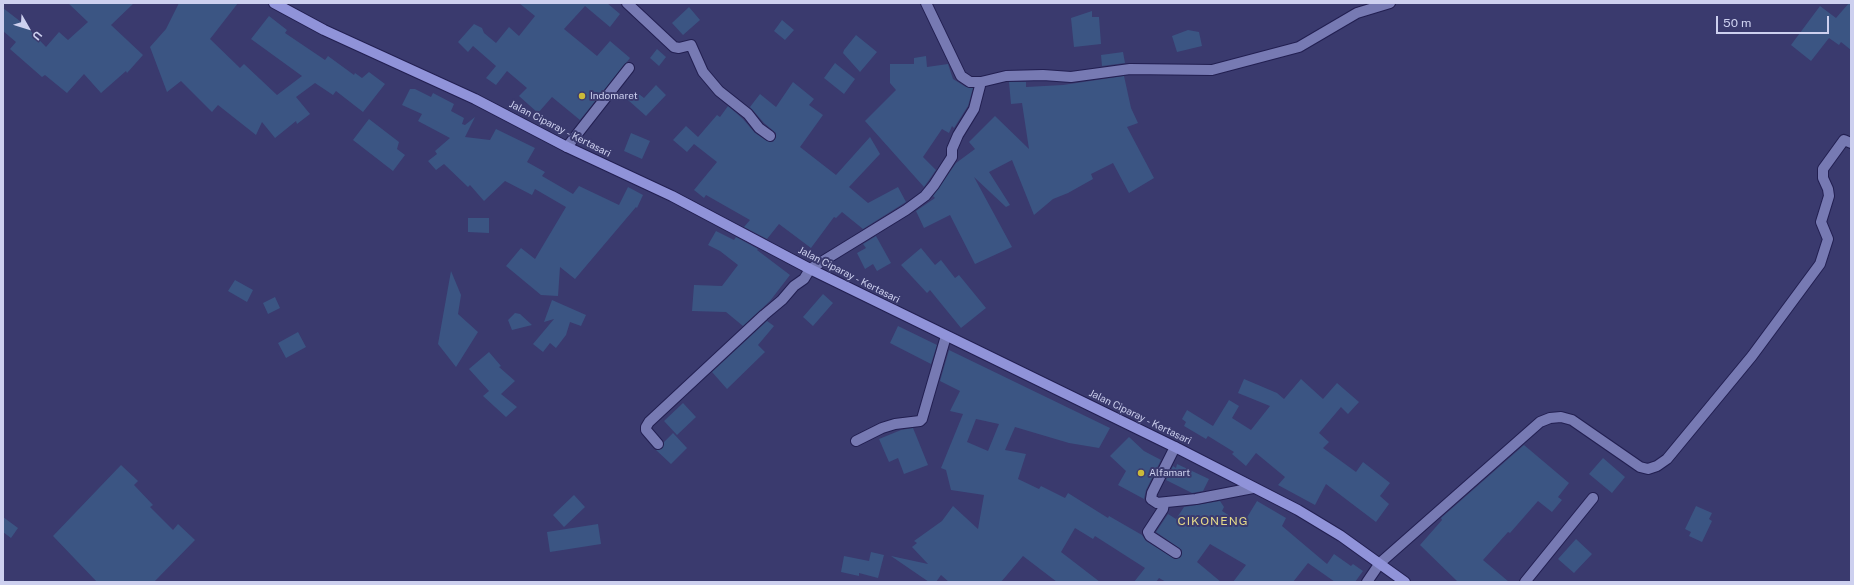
<!DOCTYPE html>
<style>
body{margin:0}
#map{position:relative;width:1854px;height:585px;overflow:hidden;background:#3a3a6e;font-family:"Public Sans",sans-serif}
canvas{display:block}
.frame{position:absolute;inset:0;border:4px solid #cdd0ef;pointer-events:none}
.north{position:absolute;left:8px;top:8px;width:40px;height:40px;-webkit-text-stroke:3px #3a3a6e;paint-order:stroke;rotate:129deg;font-size:11px;font-weight:700;line-height:16px;text-align:center;color:#cdd0ef}
.north::after{content:'';display:block;margin:auto;width:14px;height:18px;background:#cdd0ef;clip-path:polygon(50% 0,100% 100%,50% 72%,0 100%)}
.scale{position:absolute;left:1716px;top:16px;width:113px;height:18px;box-sizing:border-box;border:2px solid #cdd0ef;border-top:0;padding-left:5px;font-size:12px;line-height:14px;white-space:nowrap;color:#cdd0ef;-webkit-text-stroke:3px #3a3a6e;paint-order:stroke}
</style>
<div id="map">
<canvas width="1854" height="585"></canvas>
<div class="frame"></div>
<div class="north">U</div>
<div class="scale">50 m</div>
</div>
<script>
const context = document.querySelector('canvas').getContext('2d');
context.lineJoin = 'round';
function fill(path, color) { context.fillStyle = color; context.fill(path, 'evenodd'); }
const toPath = rows => new Path2D(rows.map(r => 'M' + r).join(''));
function stroke(path, color, width, dash) { context.strokeStyle = color; context.lineWidth = width; context.lineCap = dash ? 'butt' : 'round'; context.setLineDash(dash || []); context.stroke(path); }
function label(font, color, halo, rows, align = 'center') {
  context.font = font + ' "Public Sans",sans-serif'; context.lineWidth = 4; context.setLineDash([]); context.textBaseline = 'middle'; context.strokeStyle = halo; context.fillStyle = color; for (const [text, x, y, turn = 0] of rows) {
    context.save(); context.translate(x, y); context.rotate((+turn || 0) * Math.PI / 180); context.textAlign = isNaN(turn) ? turn : align; if (halo) context.strokeText(text, 0, 0); context.fillText(text, 0, 0); context.restore();
  }
}
const building = toPath([
 [68,3,134,3,111,25,143,55,127,73,126,71,101,93,84,74,67,93,45,75,42,77,10,49,16,42,3,31,3,8,25,25,46,47,59,32,68,40,88,22],
 [179,3,238,3,210,39,240,68,244,64,277,95,302,76,251,39,269,16,287,30,285,33,325,60,328,56,354,75,355,73,362,78,369,72,385,84,363,112,336,91,333,95,315,83,296,97,310,114,297,124,296,121,275,138,262,122,256,135,218,105,212,112,181,81,167,92,150,47,166,29],
 [519,3,607,3,620,14,610,27,585,6,564,29,597,56,610,41,630,58,580,120,552,97,538,113,519,96,527,88,507,71,496,85,486,78,496,66,473,46,468,52,458,42,474,24,482,28,484,33,496,43,509,27,519,36,535,16],
 [1849,3,1851,3,1851,50,1841,42,1839,45,1829,38,1811,61,1791,45,1820,6,1836,18],
 [689,7,700,20,683,35,672,23],
 [1092,11,1092,17,1099,17,1101,44,1074,47,1071,18],
 [782,20,794,30,785,40,774,31],
 [1188,30,1199,32,1202,46,1177,52,1172,36],
 [856,35,877,52,860,72,843,53,844,50],
 [657,49,666,57,659,66,650,58],
 [1123,52,1125,63,1102,66,1101,55],
 [926,56,927,67,948,64,953,79,966,87,973,88,968,106,954,128,952,126,949,133,942,129,923,157,936,170,924,187,865,121,896,90,890,83,890,64,914,64,914,58],
 [835,63,855,79,844,94,824,78],
 [1124,76,1131,108,1138,123,1127,127,1154,178,1129,193,1113,163,1091,174,1093,179,1068,193,1053,199,1034,215,1012,160,989,172,1010,205,1006,207,974,177,1012,247,975,264,950,215,924,228,916,211,935,198,933,196,956,163,975,149,969,142,995,116,1029,149,1022,103,1011,104,1009,82,1026,82,1026,87,1063,85],
 [793,82,814,99,809,105,823,115,800,147,836,175,870,137,880,154,849,187,868,203,898,187,906,202,863,229,842,212,836,218,834,217,811,248,779,224,767,239,744,227,750,220,706,195,704,198,694,190,717,162,694,144,687,152,673,140,686,126,698,137,717,115,720,117,728,106,743,119,755,133,767,141,773,142,776,137,776,133,764,123,750,107,760,94,776,107],
 [656,85,666,95,646,116,628,100,635,91,644,98],
 [410,89,415,89,431,97,433,93,454,104,451,111,464,118,462,124,465,125,475,117,465,137,490,140,496,129,535,148,527,162,545,172,542,176,573,194,579,186,619,205,628,187,643,195,637,208,636,207,575,279,560,267,558,296,541,295,506,266,521,248,535,259,566,207,535,189,532,195,505,181,484,201,470,185,468,187,444,164,436,170,428,161,437,154,435,151,450,138,418,121,422,114,402,105],
 [369,119,399,142,397,149,405,155,393,171,353,140],
 [631,133,650,141,642,159,624,151],
 [468,218,489,218,489,233,468,232],
 [716,231,734,240,736,237,758,249,757,250,790,275,770,301,743,326,726,312,692,311,694,285,722,286,738,265,720,251,708,245],
 [876,236,891,263,877,271,873,264,865,269,857,253,866,248,863,244],
 [921,248,935,265,941,260,955,278,959,275,986,308,961,328,930,290,927,293,901,265],
 [451,271,461,295,458,314,478,332,456,367,438,344],
 [235,280,253,290,247,302,228,291],
 [823,294,833,303,813,326,803,317],
 [275,297,280,308,268,314,263,303],
 [552,300,586,315,581,326,570,322,566,335,556,348,550,343,543,352,533,344,554,319,544,322],
 [515,313,520,314,532,325,512,330,508,320],
 [767,321,774,326,758,345,765,352,727,389,712,372],
 [898,326,937,345,931,364,890,343],
 [298,332,306,347,286,358,278,343],
 [949,350,1110,428,1099,448,1069,443,1015,427,1005,450,1026,454,1018,479,1039,489,1041,486,1065,498,1068,493,1108,518,1109,516,1142,535,1146,541,1175,559,1181,557,1182,550,1156,532,1168,514,1176,519,1184,507,1220,501,1224,507,1222,511,1243,524,1257,501,1286,518,1282,526,1327,564,1334,554,1351,566,1353,564,1363,571,1355,582,1335,582,1308,563,1293,582,1233,582,1246,565,1210,544,1197,562,1221,582,1166,582,1159,578,1156,582,1134,582,1145,568,1095,536,1093,539,1075,528,1061,552,1100,582,1057,582,1023,556,1001,582,949,582,941,575,936,582,929,582,891,556,928,564,912,547,917,543,914,541,942,521,953,506,978,529,984,495,951,490,946,470,941,468,963,414,950,411,960,391,940,381],
 [976,419,999,424,988,451,967,442],
 [489,352,501,366,499,367,515,381,501,394,517,407,506,417,483,396,489,391,469,369],
 [1244,379,1277,393,1284,399,1301,379,1323,399,1337,383,1359,402,1348,414,1341,407,1319,433,1329,442,1323,448,1356,472,1363,462,1390,483,1380,496,1389,504,1376,522,1326,484,1315,505,1278,485,1285,477,1256,453,1246,466,1232,454,1234,452,1208,436,1206,439,1184,426,1186,422,1182,419,1187,410,1213,426,1229,400,1239,406,1232,418,1251,430,1270,406,1238,393],
 [683,403,696,417,677,435,664,421],
 [913,428,928,465,904,474,898,458,889,462,879,439,901,430],
 [673,433,687,448,671,464,656,450,662,449,664,442],
 [1129,437,1144,451,1161,460,1146,490,1144,499,1118,485,1126,471,1110,456],
 [1524,445,1569,483,1558,497,1562,500,1552,512,1538,501,1510,533,1508,532,1483,560,1509,582,1458,582,1420,545,1442,520,1441,518],
 [1603,458,1625,477,1612,493,1589,474],
 [1177,464,1209,479,1203,491,1192,493,1166,480,1173,466,1176,468],
 [121,465,138,481,134,485,153,505,150,507,173,530,178,524,195,540,154,582,97,582,53,536],
 [574,495,585,507,564,527,553,515],
 [1696,506,1712,513,1709,519,1712,521,1702,542,1689,536,1691,532,1685,529],
 [3,517,18,528,11,538,3,532],
 [598,524,601,544,550,552,547,532],
 [1576,539,1592,554,1574,573,1558,559],
 [871,552,884,555,878,578,859,573,859,576,841,572,844,556,869,561]
]);
const minor = toPath([
 [627,3,674,47,679,48,691,45,703,72,719,91,748,114,759,128,770,136],
 [926,3,961,76,970,82,981,82,1006,76,1043,75,1071,77,1130,69,1212,70,1299,47,1357,13,1390,3],
 [567,147,629,68],
 [856,441,882,428,895,424,920,421,922,419,946,336],
 [658,444,646,430,646,427,649,422,764,315,782,300,794,286,804,279,810,269,906,210,925,196,934,185,952,157,952,149,958,135,974,109,981,82],
 [1175,447,1152,493,1151,499,1157,503,1196,499,1253,488],
 [1164,503,1163,509,1148,532,1150,536,1176,553],
 [1367,582,1380,563,1540,422,1550,418,1561,417,1572,420,1640,467,1648,469,1657,466,1667,459,1752,356,1820,264,1828,239,1821,222,1829,196,1828,189,1823,178,1823,169,1844,140,1851,143],
 [1525,582,1593,498]
]);
const major = toPath([
 [274,3,324,30,475,99,567,147,672,196,810,269,1179,449,1298,510,1341,536,1405,582]
]);
const markers = [
 [582,96,4,"#cbba39"],
 [1141,473,4,"#cbba39"]
];
const poiNames = [
 ["Indomaret",590,96],
 ["Alfamart",1149,473]
];
const streetNames = [
 ["Jalan Ciparay - Kertasari",560,129,27],
 ["Jalan Ciparay - Kertasari",849,275,27],
 ["Jalan Ciparay - Kertasari",1140,417,26]
];
const quarterNames = [
 ["CIKONENG",1213,521]
];
fill(building, '#3b5583');
stroke(minor, '#221f51', 12);
stroke(major, '#221f51', 12);
stroke(minor, '#777ab3', 10);
stroke(major, '#9093d9', 10);
for (const [x, y, r, color] of markers) { const dot = new Path2D(); dot.arc(x, y, r, 0, 2 * Math.PI); context.fillStyle = color; context.fill(dot); stroke(dot, '#3a3a6e', 1.5); }
label('10px', '#cdd0ef', '#3a3a6e', poiNames, 'left');
label('10px', '#cdd0ef', '#3a3a6e', streetNames);
context.letterSpacing = '1px';
label('12px', '#e4d98a', '#3a3a6e', quarterNames);
context.letterSpacing = '0px';
</script>
